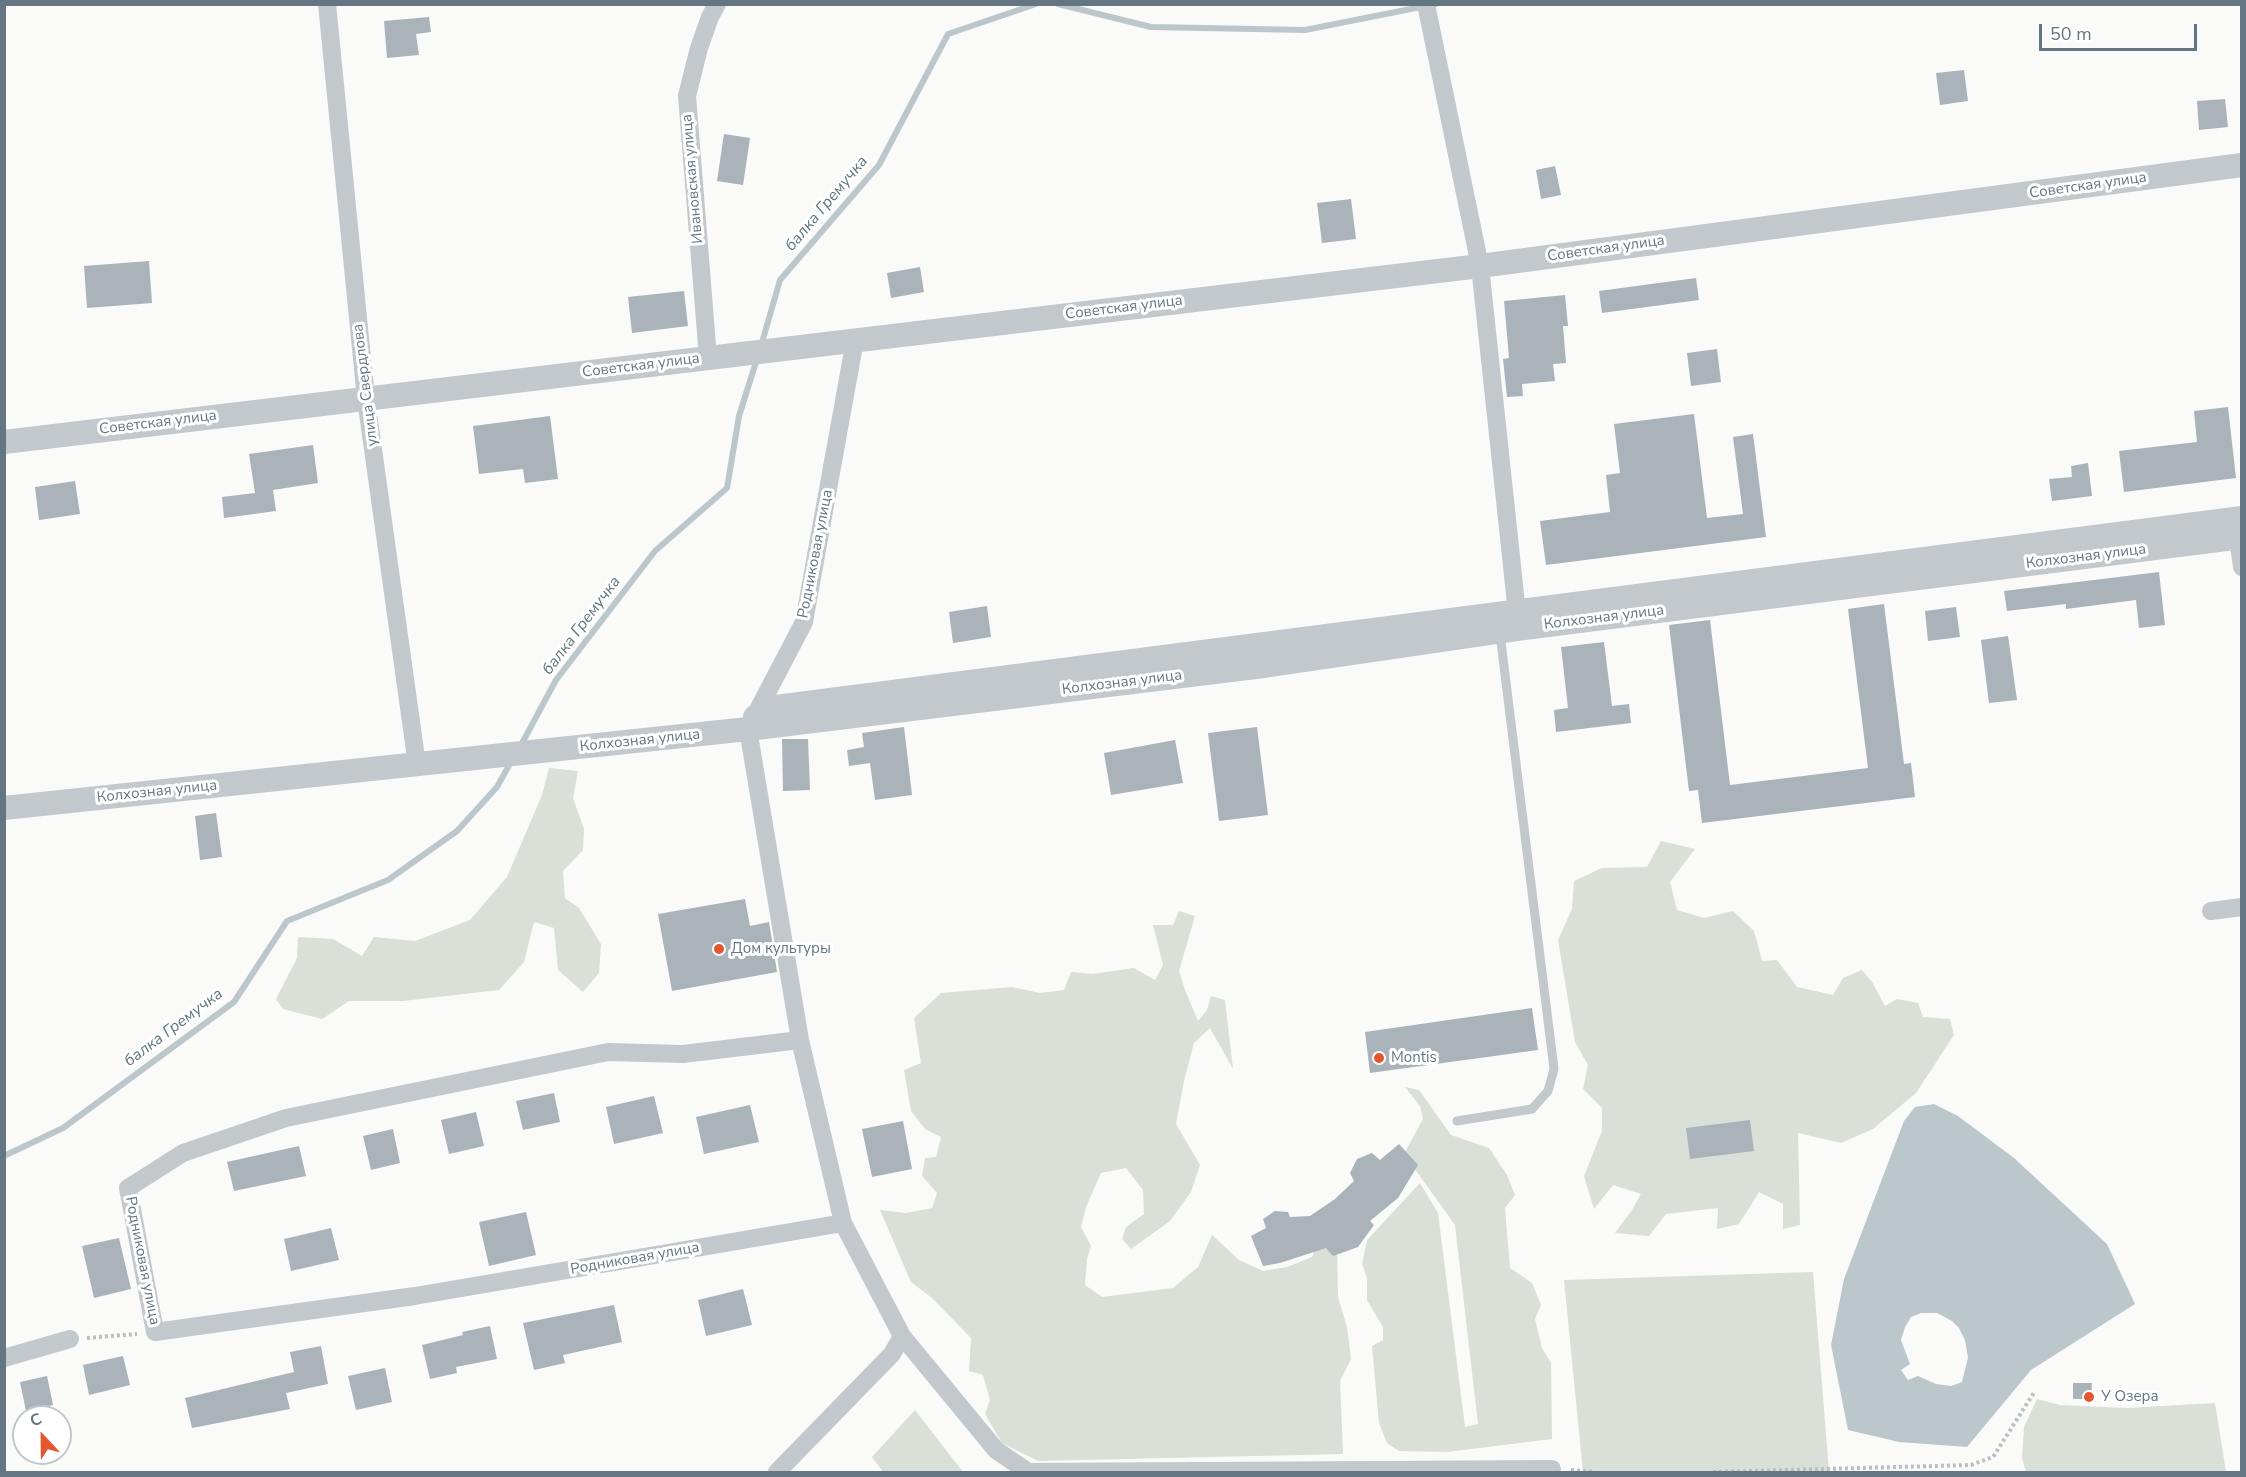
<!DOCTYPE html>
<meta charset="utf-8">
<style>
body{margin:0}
#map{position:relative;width:2246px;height:1477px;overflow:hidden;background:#fafaf8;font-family:"Nunito Sans",sans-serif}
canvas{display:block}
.frame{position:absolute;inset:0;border:6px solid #657683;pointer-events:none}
.north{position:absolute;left:12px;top:1405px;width:60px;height:60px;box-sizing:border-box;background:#fff;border:2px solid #c1c8cd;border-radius:50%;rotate:338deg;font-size:16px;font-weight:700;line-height:24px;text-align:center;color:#657683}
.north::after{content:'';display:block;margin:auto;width:21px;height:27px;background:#e4572e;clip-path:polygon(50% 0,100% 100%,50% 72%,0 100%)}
.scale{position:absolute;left:2039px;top:24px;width:158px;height:27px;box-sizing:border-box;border:3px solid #657683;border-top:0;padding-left:8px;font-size:18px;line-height:21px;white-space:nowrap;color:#657683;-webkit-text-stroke:4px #fff;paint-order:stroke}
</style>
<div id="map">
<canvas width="2246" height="1477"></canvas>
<div class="frame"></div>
<div class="north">С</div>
<div class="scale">50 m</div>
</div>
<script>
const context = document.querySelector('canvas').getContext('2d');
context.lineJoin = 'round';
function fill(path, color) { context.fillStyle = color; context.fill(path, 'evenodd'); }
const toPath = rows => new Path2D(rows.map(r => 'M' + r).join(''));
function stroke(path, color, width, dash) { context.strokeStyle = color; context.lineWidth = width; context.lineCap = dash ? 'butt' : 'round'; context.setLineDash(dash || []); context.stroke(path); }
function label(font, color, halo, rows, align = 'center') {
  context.font = font + ' "Nunito Sans",sans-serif'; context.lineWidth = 6; context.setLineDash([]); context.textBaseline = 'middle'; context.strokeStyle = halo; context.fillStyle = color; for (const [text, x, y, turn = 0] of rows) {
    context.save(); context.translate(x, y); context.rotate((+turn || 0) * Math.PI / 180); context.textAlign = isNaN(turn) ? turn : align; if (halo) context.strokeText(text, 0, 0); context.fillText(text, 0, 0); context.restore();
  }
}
const green = toPath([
 [549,768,578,771,573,798,584,829,583,850,563,871,565,898,579,908,601,944,599,973,583,992,558,970,554,928,534,922,524,962,499,990,403,1001,349,1001,322,1019,283,1009,276,999,297,958,298,937,333,939,362,956,374,937,415,941,470,920,507,877,542,795],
 [1661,841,1695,849,1670,882,1677,910,1704,918,1733,911,1754,931,1762,961,1777,960,1797,987,1833,995,1843,978,1862,970,1872,982,1885,1006,1897,999,1918,1003,1923,1017,1950,1019,1954,1035,1916,1093,1873,1129,1841,1143,1798,1133,1800,1225,1783,1229,1783,1204,1759,1192,1739,1224,1717,1229,1718,1208,1666,1214,1649,1236,1615,1233,1632,1210,1641,1194,1613,1185,1594,1209,1584,1176,1602,1131,1602,1108,1583,1089,1588,1065,1575,1042,1558,940,1572,909,1574,881,1602,868,1647,867],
 [1179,911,1195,916,1179,971,1185,990,1198,1021,1207,1010,1211,996,1225,1000,1233,1069,1210,1028,1194,1043,1184,1081,1176,1124,1200,1165,1191,1192,1170,1221,1131,1249,1122,1239,1126,1227,1144,1214,1143,1190,1126,1168,1101,1173,1086,1207,1081,1227,1091,1246,1087,1259,1085,1285,1102,1297,1173,1288,1198,1267,1212,1235,1239,1260,1263,1271,1287,1267,1312,1257,1318,1243,1337,1244,1338,1297,1347,1327,1351,1359,1340,1381,1343,1454,1038,1461,1002,1443,985,1414,990,1400,983,1375,969,1371,971,1338,932,1298,911,1282,880,1210,906,1213,932,1208,937,1193,922,1176,925,1158,936,1157,941,1137,925,1129,911,1111,904,1070,921,1063,914,1018,941,993,1012,987,1040,993,1064,990,1071,972,1092,974,1134,968,1155,980,1163,965,1153,925,1173,925],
 [1405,1087,1419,1090,1451,1135,1489,1148,1507,1175,1515,1195,1505,1208,1510,1268,1532,1283,1541,1305,1535,1319,1542,1348,1551,1363,1552,1439,1447,1452,1399,1451,1387,1443,1379,1423,1372,1346,1383,1340,1383,1327,1367,1300,1367,1278,1362,1264,1367,1240,1420,1183,1438,1213,1465,1427,1478,1424,1455,1225,1404,1154,1423,1119,1420,1106],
 [1813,1272,1829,1472,1583,1472,1564,1280],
 [2037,1399,2060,1405,2127,1408,2215,1403,2226,1472,2026,1472,2022,1458,2024,1427],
 [915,1410,963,1472,883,1472,872,1457]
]);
const water = toPath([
 [1934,1104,1958,1116,2014,1158,2107,1244,2135,1304,2031,1370,1967,1447,1899,1442,1848,1430,1831,1345,1844,1279,1904,1121,1915,1107],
 [1921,1313,1937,1313,1952,1321,1959,1328,1965,1340,1968,1358,1962,1382,1951,1386,1936,1384,1918,1376,1908,1380,1901,1370,1910,1364,1901,1340,1905,1327,1911,1317]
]);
const stream = toPath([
 [1058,4,1151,27,1305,30,1436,4],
 [761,346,780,280,879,165,948,34,1036,4],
 [520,747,556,680,655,551,727,488,739,416,757,359],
 [4,1156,63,1128,234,1002,287,921,388,880,457,831,497,787,512,760]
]);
const building = toPath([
 [429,17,431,32,416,34,419,55,387,58,384,21],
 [1964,70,1968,101,1940,105,1936,73],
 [2225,99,2228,127,2199,130,2197,101],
 [724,134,750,138,743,185,717,181],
 [1555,166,1561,195,1541,199,1536,170],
 [1351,199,1356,239,1322,243,1317,203],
 [149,261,152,303,87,308,84,266],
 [920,267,924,292,891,298,887,273],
 [1696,278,1699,300,1602,313,1599,291],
 [684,291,688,326,632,333,628,297],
 [1565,295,1568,326,1563,326,1566,363,1553,364,1555,381,1522,384,1523,396,1507,397,1503,359,1509,358,1504,301],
 [1717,349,1721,382,1691,386,1687,353],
 [2228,407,2236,478,2124,492,2119,451,2197,442,2194,411],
 [1694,414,1707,518,1743,514,1733,437,1753,434,1766,537,1546,565,1540,521,1610,512,1606,475,1620,473,1614,424],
 [550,416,558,479,525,483,523,469,479,474,473,426],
 [313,445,318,483,273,490,276,511,224,518,222,497,255,493,249,454],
 [2088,463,2092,496,2052,501,2049,479,2072,477,2071,466],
 [75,481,80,514,39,520,35,487],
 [2159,572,2165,625,2139,628,2136,600,2066,609,2066,604,2007,611,2004,591],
 [1884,604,1904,764,1911,763,1915,797,1702,823,1698,790,1689,791,1669,625,1710,620,1730,785,1868,768,1848,609],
 [987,606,991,637,953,643,949,612],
 [1956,607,1960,637,1928,641,1925,611],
 [2008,636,2017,700,1989,703,1981,640],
 [1604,642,1612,706,1629,704,1631,723,1556,732,1554,710,1568,708,1561,647],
 [904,727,912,795,875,800,870,763,849,766,847,750,864,747,862,733],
 [1257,727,1268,815,1219,821,1208,733],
 [782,739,808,739,810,790,783,791],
 [1175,740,1183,783,1111,795,1104,753],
 [216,813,222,857,200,860,195,816],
 [745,899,750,926,769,922,777,972,672,991,658,914],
 [1532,1008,1538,1050,1370,1073,1365,1032],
 [554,1093,560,1122,523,1130,516,1101],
 [654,1096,663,1133,614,1144,606,1107],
 [750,1105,759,1142,704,1154,696,1117],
 [476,1112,484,1146,449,1154,441,1120],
 [1750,1120,1754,1151,1690,1159,1686,1128],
 [903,1121,912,1169,872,1177,862,1129],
 [393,1129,400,1163,371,1170,363,1136],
 [1399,1144,1418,1165,1398,1198,1370,1221,1374,1225,1358,1247,1333,1256,1326,1248,1280,1263,1263,1266,1251,1236,1266,1228,1263,1219,1275,1211,1288,1212,1290,1217,1310,1216,1335,1199,1354,1181,1350,1173,1357,1159,1372,1153,1380,1160],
 [299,1146,306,1176,234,1191,227,1162],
 [526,1212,536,1255,489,1266,479,1222],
 [331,1228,339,1260,291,1271,284,1239],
 [119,1238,131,1289,94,1298,82,1246],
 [743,1289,752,1325,706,1336,698,1300],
 [614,1305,622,1342,563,1355,565,1363,534,1370,523,1323],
 [490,1326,497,1359,456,1367,457,1373,430,1379,422,1345,463,1335,462,1332],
 [321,1346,328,1384,286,1393,290,1409,192,1428,185,1398,294,1372,290,1352],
 [123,1356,130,1385,89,1395,83,1365],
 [385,1368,392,1402,356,1410,348,1376],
 [47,1376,53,1405,26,1411,20,1382],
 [2073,1383,2092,1383,2091,1399,2073,1399]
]);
const path = toPath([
 [87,1338,137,1334],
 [1571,1470,1595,1472],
 [1713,1472,1971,1465,1993,1457,2035,1391]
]);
const service = toPath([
 [1457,1121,1532,1109,1548,1091,1554,1069,1500,634]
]);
const minor = toPath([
 [327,4,366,399,417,765],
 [1426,4,1480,266,1518,622],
 [855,340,804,622,748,729,800,1040,843,1223,902,1336,996,1450,1028,1472],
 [708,358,687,96,699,48,710,17,717,4],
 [2238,538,2242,567],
 [2211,911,2242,907],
 [800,1040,683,1054,608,1052,286,1118,183,1153,128,1188,155,1332,415,1296,843,1223],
 [4,1358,70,1339],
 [777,1472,892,1354,902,1336],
 [1028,1472,1552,1469]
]);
const tertiary = toPath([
 [4,442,1480,266,2242,165],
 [755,717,776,707,2242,518],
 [4,808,748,729,1264,666,1518,629,2242,537]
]);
const markers = [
 [719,949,6,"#e4572e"],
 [1379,1058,6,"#e4572e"],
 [2089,1397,6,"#e4572e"]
];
const streetNames = [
 ["Ивановская улица",693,179,-95],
 ["Советская улица",2088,186,-8],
 ["Советская улица",1606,249,-8],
 ["Советская улица",1124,308,-7],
 ["Советская улица",641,366,-7],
 ["улица Свердлова",366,385,-97],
 ["Советская улица",158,423,-7],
 ["Родниковая улица",816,554,-79],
 ["Колхозная улица",2086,557,-7],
 ["Колхозная улица",1604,618,-7],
 ["Колхозная улица",1122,683,-7],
 ["Колхозная улица",640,741,-6],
 ["Колхозная улица",157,792,-6],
 ["Родниковая улица",635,1259,-10],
 ["Родниковая улица",142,1261,79]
];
const poiNames = [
 ["Дом культуры",731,949],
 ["Montis",1391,1058],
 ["У Озера",2101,1397]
];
const waterNames = [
 ["балка Гремучка",827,204,-50],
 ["балка Гремучка",582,626,-53],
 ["балка Гремучка",174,1028,-37]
];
fill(green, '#dadfd7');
fill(water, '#bbc7cb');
stroke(stream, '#bbc7cb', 6);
fill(building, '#aab3b9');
stroke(path, '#bbbfc2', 4, [3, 3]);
stroke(service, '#c3c8cc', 9);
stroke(minor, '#c3c8cc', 18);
stroke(tertiary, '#c3c8cc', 24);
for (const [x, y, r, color] of markers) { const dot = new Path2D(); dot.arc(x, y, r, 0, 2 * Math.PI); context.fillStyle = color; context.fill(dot); stroke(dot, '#fff', 2); }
label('15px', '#657683', '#fff', streetNames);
label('15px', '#657683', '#fff', poiNames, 'left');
label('italic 16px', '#60757c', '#fff', waterNames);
</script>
